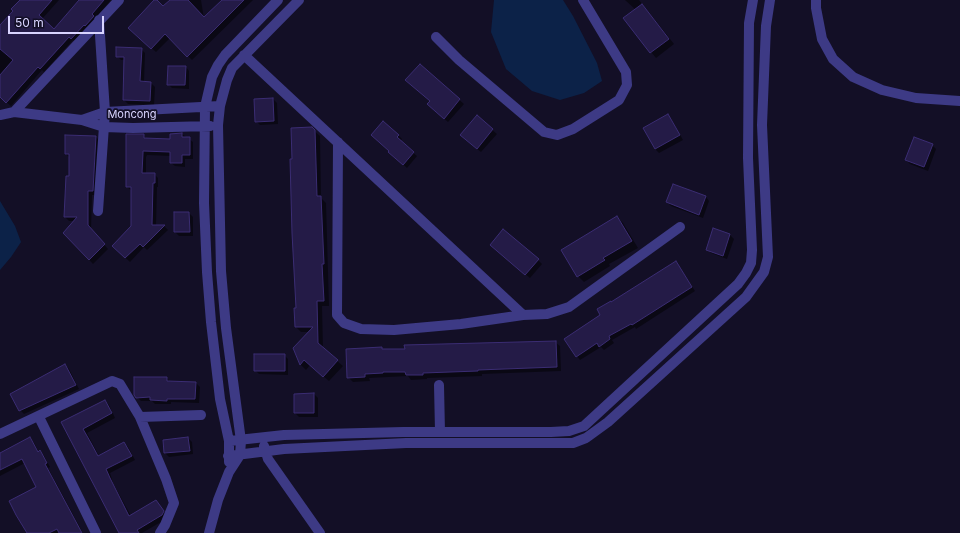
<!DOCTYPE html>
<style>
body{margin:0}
#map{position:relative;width:960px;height:533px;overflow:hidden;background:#130f26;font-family:Inter,sans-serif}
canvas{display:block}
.scale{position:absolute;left:8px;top:16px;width:96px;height:18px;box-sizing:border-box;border:2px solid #d9d4ff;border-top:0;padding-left:5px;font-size:12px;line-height:14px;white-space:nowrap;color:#d9d4ff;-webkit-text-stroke:3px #130f26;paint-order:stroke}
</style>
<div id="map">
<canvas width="960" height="533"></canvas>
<div class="scale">50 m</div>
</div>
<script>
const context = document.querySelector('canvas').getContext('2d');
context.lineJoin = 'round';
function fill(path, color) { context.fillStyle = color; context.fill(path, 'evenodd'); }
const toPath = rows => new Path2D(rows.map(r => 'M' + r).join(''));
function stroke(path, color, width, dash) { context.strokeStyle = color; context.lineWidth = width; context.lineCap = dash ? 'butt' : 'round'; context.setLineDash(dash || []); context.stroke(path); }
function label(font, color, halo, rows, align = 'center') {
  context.font = font + ' Inter,sans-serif'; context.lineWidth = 3.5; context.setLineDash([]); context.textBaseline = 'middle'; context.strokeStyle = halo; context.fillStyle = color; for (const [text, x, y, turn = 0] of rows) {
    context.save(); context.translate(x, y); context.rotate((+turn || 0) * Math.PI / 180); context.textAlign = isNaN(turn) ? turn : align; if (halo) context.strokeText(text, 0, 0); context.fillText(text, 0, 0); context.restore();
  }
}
const water = toPath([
 [494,0,563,0,573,16,597,63,602,81,584,93,560,100,532,91,506,69,491,32],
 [0,201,15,226,21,242,11,257,0,270]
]);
const shadow = toPath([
 [25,0,59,0,42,19,55,30,79,1,77,0,111,0,75,42,73,40,44,72,42,70,11,106,0,97,0,26],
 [156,0,163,7,171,0,201,0,204,19,222,0,253,0,192,60,170,38,156,52,134,32],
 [625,0,639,0,674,44,656,58,624,19,636,10],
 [141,49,145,53,144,82,151,83,155,87,154,105,128,104,124,100,125,60,121,60,117,56],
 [420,65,464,104,448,122,432,108],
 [186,67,189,71,189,89,172,88,168,84],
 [273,99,277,103,278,124,260,125,256,121],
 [667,115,671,119,683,140,659,153,655,149],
 [477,117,497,134,481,152,465,139],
 [311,128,320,136,321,198,326,203,329,306,322,306,323,349,343,366,329,381,310,365,306,370,301,365,294,349,309,332,301,332,296,327,297,309,293,160],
 [182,134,193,142,193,159,185,159,185,167,175,166,171,163,171,156,147,155,146,157,146,174,154,174,158,178,158,187,157,187,156,226,164,226,168,230,147,250,144,247,130,262,113,246,132,226,132,191,127,187,143,135,147,139,171,140],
 [398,135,402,139,400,142,417,156,407,168,376,139],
 [66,136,96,137,100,141,96,195,92,195,91,230,108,249,93,264,64,233,76,221,69,221,65,217,70,177,70,158,66,154],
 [932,145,936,149,928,171,910,164,906,160],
 [706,197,709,201,703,218,671,206,667,202],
 [189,213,193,217,193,236,179,236,175,232],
 [617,217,623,223,638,248,609,264,610,266,584,282,578,276],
 [730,235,734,239,727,259,711,253,707,249],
 [495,248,538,260,542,264,530,278],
 [676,262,695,291,636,329,635,327,612,340,614,343,604,350,601,347,580,360,577,356,610,303],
 [555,342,560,346,561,371,482,374,482,376,427,378,427,379,411,380,408,376,369,378,370,381,353,382,348,377,381,348,384,350],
 [284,355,288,359,288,375,259,374,255,370],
 [65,365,69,369,79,389,24,414,20,410],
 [167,378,170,382,196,383,200,387,199,403,171,402,171,404,155,404,152,401,141,401,137,397],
 [314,394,318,398,318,417,299,417,295,413],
 [105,401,109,405,115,418,87,433,99,456,124,443,128,447,135,460,110,473,113,483,131,516,156,501,167,516,166,519,142,533,120,533,62,423],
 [188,438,192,442,193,454,169,457,165,453,164,441],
 [30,439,34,443,39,452,40,452,44,456,50,467,48,468,83,533,28,533,38,487,25,463,0,476,0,454]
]);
const building = toPath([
 [20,0,52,0,39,15,54,29,79,0,104,0,92,14,94,16,85,26,84,25,71,39,69,37,40,69,38,67,6,103,0,97,0,75,13,60,0,49,0,25,13,11,11,9,20,0],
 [154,0,157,0,163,6,170,0,188,0,204,17,222,0,244,0,187,57,165,34,151,49,128,28,154,0],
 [642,4,669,39,650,53,623,18,642,4],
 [116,47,142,48,140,81,151,82,150,101,123,100,124,57,116,57,116,47],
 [420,64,460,99,444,119,427,104,430,101,405,80,420,64],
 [168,66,186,66,185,85,167,85,168,66],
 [273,98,274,121,255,122,254,99,273,98],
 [668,114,680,135,655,149,643,128,668,114],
 [477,115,493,129,477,149,460,135,477,115],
 [383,121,399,135,397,137,414,152,403,165,388,152,389,151,371,135,383,121],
 [312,127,315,130,317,196,321,196,324,264,322,264,324,301,317,301,318,343,338,360,323,377,304,360,300,365,293,348,313,327,295,327,294,308,296,308,292,233,290,159,292,159,291,128,312,127],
 [182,133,182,137,190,137,190,155,182,155,182,163,170,163,170,152,143,151,143,153,142,173,155,173,155,183,153,183,152,225,165,225,143,247,140,244,125,258,112,246,131,226,131,187,126,187,126,134,144,134,144,138,170,139,170,134,182,133],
 [65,135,96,136,93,191,88,191,88,225,105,244,89,260,63,233,77,217,64,217,66,176,69,176,69,154,65,154,65,135],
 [914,137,933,144,924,167,905,160,914,137],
 [673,184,706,196,699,215,666,202,673,184],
 [174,212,189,212,190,232,174,232,174,212],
 [617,216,632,241,603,258,605,260,577,277,561,250,617,216],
 [713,228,730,234,723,256,706,250,713,228],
 [503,229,539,259,525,275,490,245,503,229],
 [676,261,692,287,632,325,631,324,609,336,610,339,599,347,597,343,576,357,564,339,600,315,597,309,611,301,611,302,676,261],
 [556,341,557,367,478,370,478,371,423,373,423,375,406,375,405,372,383,372,383,373,365,374,365,377,347,378,346,349,382,347,382,349,405,349,404,345,556,341],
 [254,354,285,354,285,371,254,371,254,354],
 [65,364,76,385,19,411,10,394,65,364],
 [134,377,167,377,167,381,196,382,195,399,167,399,167,401,150,400,150,397,136,398,134,395,134,377],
 [314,393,314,413,294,413,294,394,314,393],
 [105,400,112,413,83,429,91,443,98,456,124,442,132,456,106,469,110,478,129,516,156,500,164,511,162,515,137,530,139,533,119,533,61,422,105,400],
 [30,437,38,452,40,450,47,463,45,464,82,533,59,533,57,529,49,533,27,533,16,515,9,501,36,487,22,459,0,470,0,453,30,437],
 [188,437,190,451,164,453,163,440,188,437]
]);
const minor = toPath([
 [436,37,459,60,544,132,557,135,573,129,619,100,627,85,626,72,583,0],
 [244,55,523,315,547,314,569,307,680,227],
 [14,112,119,0],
 [0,115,14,112,82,120,104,127,133,128,210,126],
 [82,120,105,112,220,106],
 [338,142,337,315,344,323,361,329,394,330,461,324,523,315],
 [98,211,105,112,99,20],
 [439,385,440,432],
 [39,417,96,533],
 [140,417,201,415],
 [0,434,112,381,120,384,140,417,166,479,174,503,165,525,160,533],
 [229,441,284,435,403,432,551,432,569,431,584,426,738,284,746,273,751,263,752,250,748,158,749,23,753,0],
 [264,446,268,459,320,533],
 [228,456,284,449,406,443,573,443,586,438,608,422,746,297,764,272,768,257,762,125,766,26,770,0],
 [229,462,229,441,220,399,211,322,207,272,204,203,205,107,212,77,218,65,225,55,278,0],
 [209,533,218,500,229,472,240,455,241,441,226,328,221,271,218,125,220,106,227,80,232,68,299,0]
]);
const tertiary = toPath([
 [816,0,816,8,822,39,833,59,853,77,882,90,916,98,960,101]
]);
const streetNames = [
 ["Moncong",132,115]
];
fill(water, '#0c2248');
fill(shadow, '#0007');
fill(building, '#241b47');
stroke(building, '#3b2d73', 1);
stroke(minor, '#3d3a85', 10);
stroke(tertiary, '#3d3a85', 10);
label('11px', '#d9d4ff', '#130f26', streetNames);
</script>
